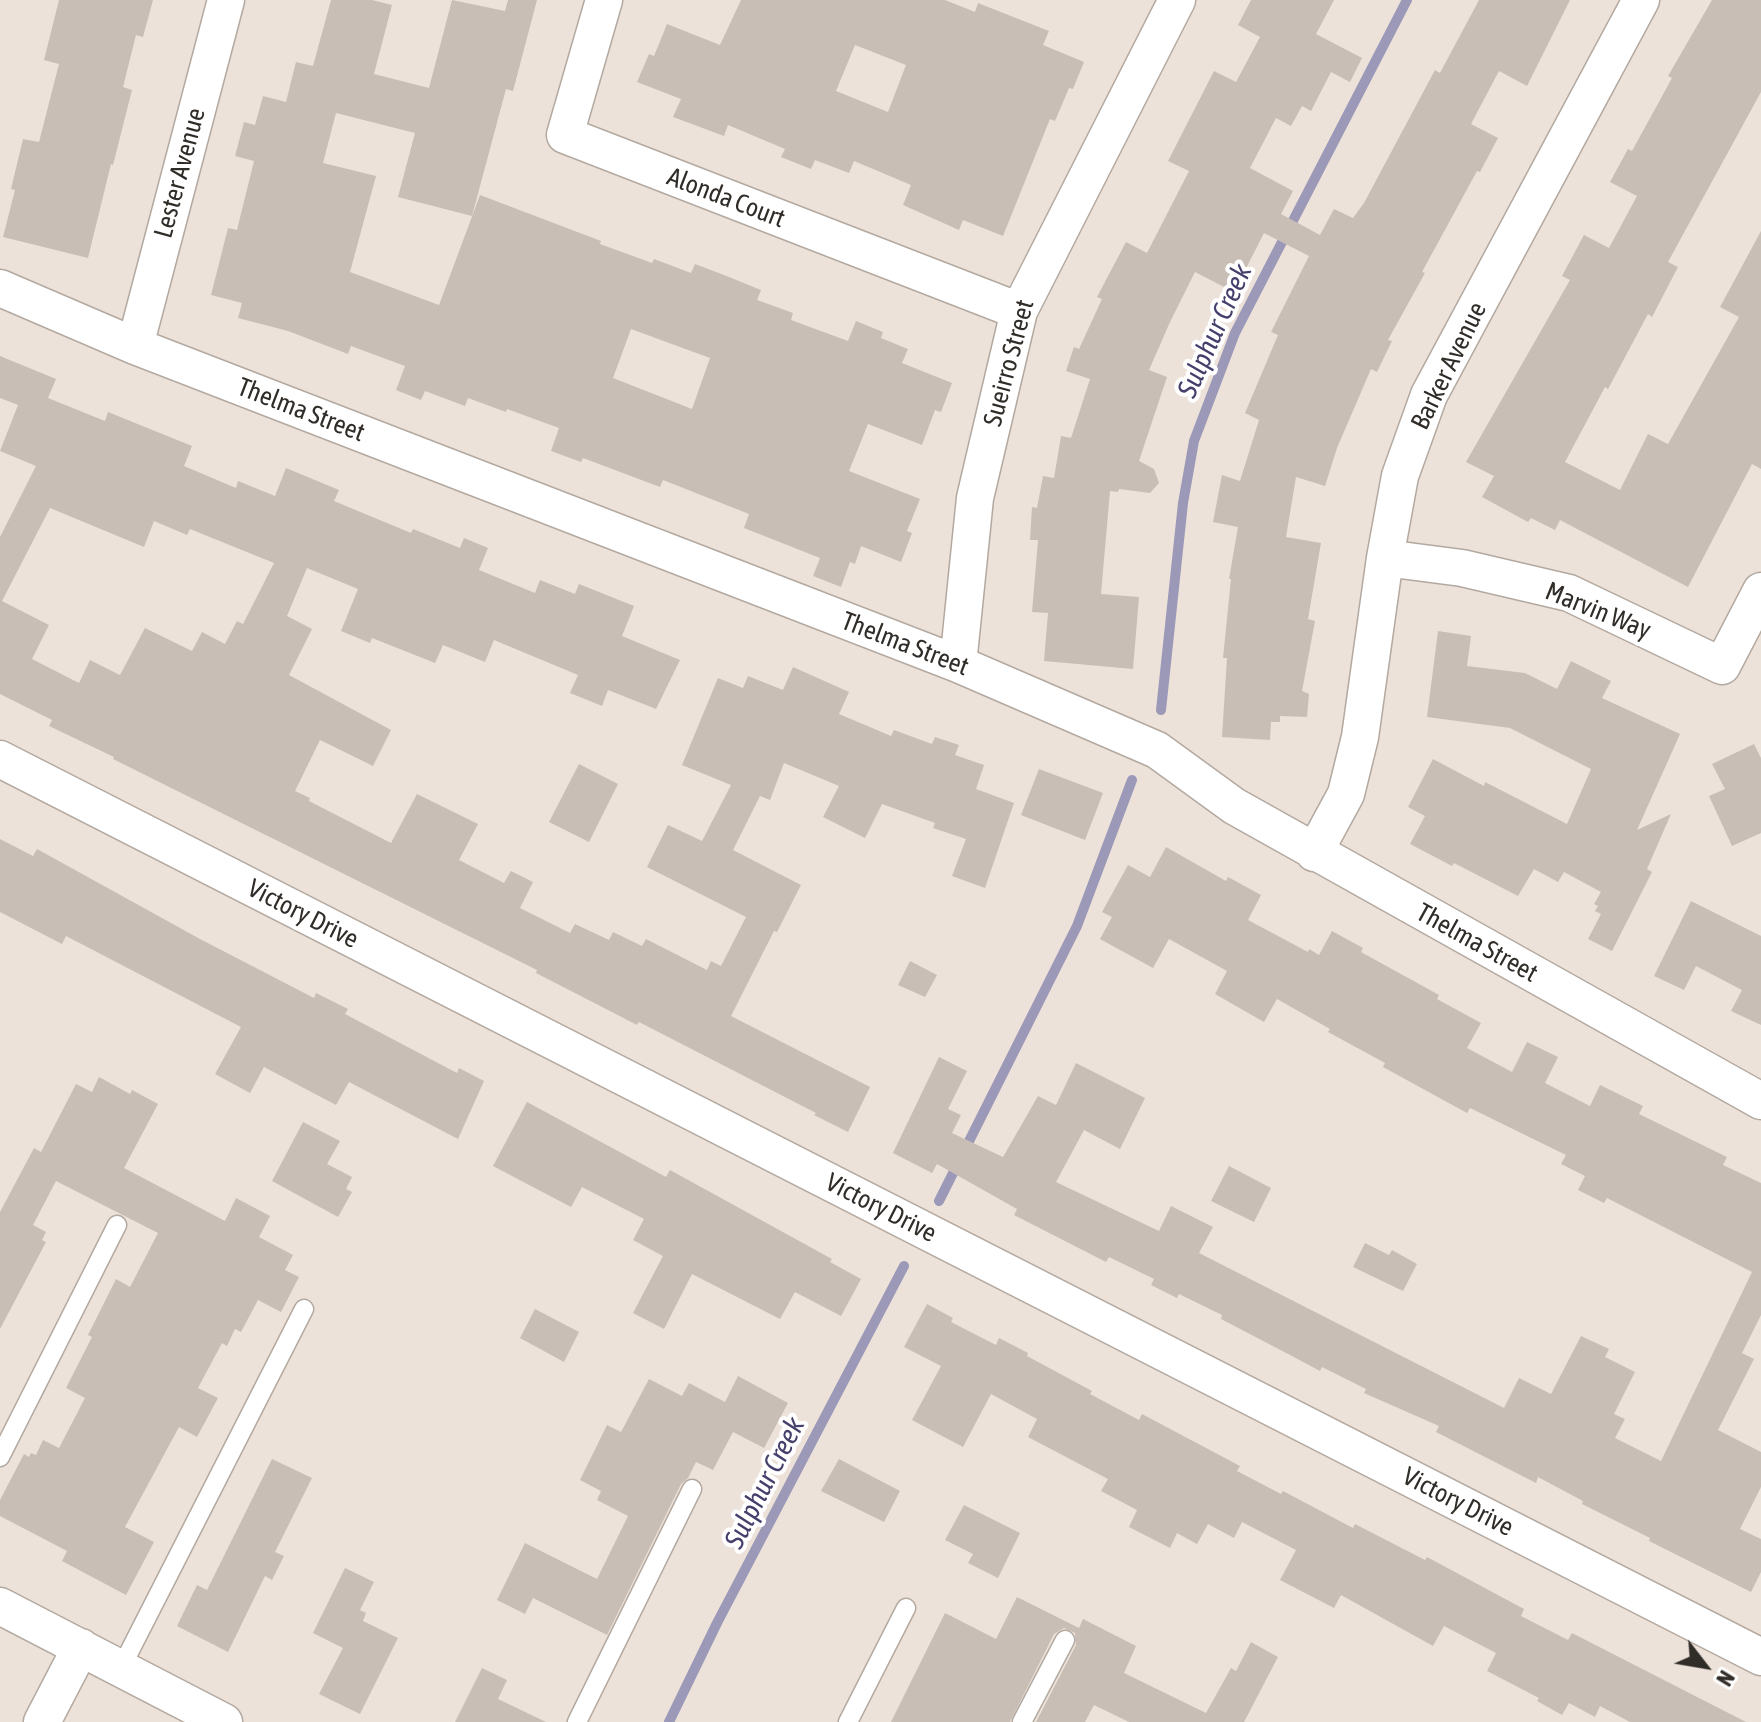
<!DOCTYPE html>
<style>
body{margin:0}
#map{position:relative;width:1761px;height:1722px;overflow:hidden;background:#ede2d9;font-family:"Asap Condensed",sans-serif}
canvas{display:block}
.north{position:absolute;left:1665px;top:1626px;width:80px;height:80px;-webkit-text-stroke:6px #fff;paint-order:stroke;rotate:121deg;font-size:22px;font-weight:700;line-height:32px;text-align:center;color:#302c28}
.north::after{content:'';display:block;margin:auto;width:28px;height:36px;background:#302c28;clip-path:polygon(50% 0,100% 100%,50% 72%,0 100%)}
</style>
<div id="map">
<canvas width="1761" height="1722"></canvas>
<div class="north">N</div>
</div>
<script>
const context = document.querySelector('canvas').getContext('2d');
context.lineJoin = 'round';
const toPath = rows => new Path2D(rows.map(r => 'M' + r).join(''));
function stroke(path, color, width, dash) { context.strokeStyle = color; context.lineWidth = width; context.lineCap = dash ? 'butt' : 'round'; context.setLineDash(dash || []); context.stroke(path); }
function fill(path, color) { context.fillStyle = color; context.fill(path, 'evenodd'); }
function label(font, color, halo, rows, align = 'center') {
  context.font = font + ' "Asap Condensed",sans-serif'; context.lineWidth = 8; context.setLineDash([]); context.textBaseline = 'middle'; context.strokeStyle = halo; context.fillStyle = color; for (const [text, x, y, turn = 0] of rows) {
    context.save(); context.translate(x, y); context.rotate((+turn || 0) * Math.PI / 180); context.textAlign = isNaN(turn) ? turn : align; if (halo) context.strokeText(text, 0, 0); context.fillText(text, 0, 0); context.restore();
  }
}
const stream = toPath([
 [1161,710,1183,503,1194,441,1235,333,1407,0],
 [939,1201,1077,926,1132,780],
 [669,1722,717,1623,904,1266]
]);
const building = toPath([
 [59,0,153,0,143,37,136,35,123,87,132,90,113,165,111,164,88,258,3,237,15,190,11,189,23,139,39,142,59,64,44,60],
 [331,0,372,0,392,5,374,74,429,88,452,0,505,11,508,0,537,0,513,91,506,89,472,216,398,197,415,133,336,113,323,163,376,176,350,272,439,305,480,195,601,241,600,244,652,263,654,259,691,273,695,264,724,275,761,290,757,300,793,313,791,320,848,341,856,321,883,332,881,338,908,349,902,363,952,383,941,412,935,410,922,445,868,424,849,471,920,499,907,531,912,533,901,562,861,546,855,564,850,562,841,587,813,576,820,558,744,528,749,514,663,480,660,487,583,458,581,462,551,451,559,428,507,409,506,412,468,398,465,406,425,391,421,400,396,390,405,366,351,346,348,354,288,331,238,318,242,303,211,295,228,228,237,230,254,161,235,156,244,122,255,125,263,96,286,102,296,62,313,66],
 [631,329,710,358,692,409,613,378],
 [741,0,945,0,975,12,978,3,1049,31,1043,45,1084,62,1073,89,1069,88,1055,121,1050,119,1003,236,963,220,959,230,903,205,911,185,854,161,849,173,815,160,811,169,781,157,785,149,728,125,724,136,673,117,681,99,637,82,649,54,654,56,667,24,720,45],
 [855,45,906,65,888,112,836,91],
 [1251,0,1334,0,1316,34,1362,58,1350,82,1331,72,1311,111,1302,106,1291,126,1276,118,1250,168,1293,191,1281,214,1320,235,1334,209,1353,218,1364,203,1435,70,1440,73,1479,0,1570,0,1527,86,1499,71,1471,124,1498,138,1480,172,1477,171,1422,272,1425,273,1388,340,1392,341,1377,372,1371,369,1337,448,1325,486,1296,477,1286,537,1321,543,1308,619,1315,621,1302,691,1309,694,1307,717,1280,716,1280,722,1271,722,1270,740,1222,737,1227,658,1223,658,1231,579,1229,579,1238,527,1213,522,1222,475,1240,481,1259,420,1245,413,1278,335,1271,332,1309,256,1264,233,1234,292,1195,272,1170,322,1149,370,1167,377,1139,461,1154,469,1159,483,1150,493,1119,489,1118,492,1110,491,1101,594,1139,597,1133,669,1044,661,1048,613,1032,612,1038,540,1030,540,1032,507,1037,508,1043,476,1054,478,1061,436,1071,438,1090,379,1066,371,1074,347,1079,349,1102,299,1097,297,1126,242,1147,253,1189,171,1168,161,1214,71,1236,82,1260,37,1238,25],
 [1712,0,1761,0,1761,92,1668,262,1678,267,1652,317,1648,314,1608,389,1605,387,1565,462,1620,490,1648,434,1668,444,1739,317,1720,307,1761,231,1761,469,1752,464,1688,587,1560,520,1555,530,1531,518,1528,522,1482,497,1494,476,1466,462,1570,280,1562,276,1584,235,1609,248,1637,196,1610,182,1628,149,1632,151,1672,78,1668,76],
 [0,356,56,379,48,398,105,421,108,412,192,446,184,466,236,488,238,481,275,496,286,468,339,490,334,501,411,533,413,529,460,548,464,538,488,548,479,570,535,593,540,580,575,594,579,584,634,606,622,636,680,660,656,709,608,690,602,706,570,693,578,675,494,640,485,662,443,645,435,663,372,638,370,643,341,631,358,589,307,568,287,616,312,629,289,675,391,730,373,766,320,740,295,791,310,798,309,801,391,843,417,794,478,824,459,860,504,883,511,871,533,882,520,908,570,933,575,924,609,940,613,932,642,946,646,939,707,970,711,961,721,966,746,917,647,867,668,825,702,841,731,785,682,765,718,678,743,688,748,676,783,690,793,667,849,692,839,714,891,736,894,730,932,744,935,737,959,745,955,755,984,765,976,789,1014,803,985,888,952,876,966,839,933,828,935,823,882,804,865,838,823,817,839,786,784,763,770,800,760,796,733,850,801,885,777,932,774,931,731,1016,870,1087,848,1132,814,1115,816,1113,639,1022,637,1025,606,1009,536,973,537,970,113,759,114,757,49,726,52,720,0,694,0,537,36,466,0,451,18,405,0,398],
 [50,508,144,547,154,521,187,535,190,529,274,563,243,624,237,621,225,644,202,632,192,651,145,628,120,675,90,660,79,683,32,659,49,625,2,601],
 [1438,631,1471,636,1467,666,1525,673,1557,689,1571,661,1611,681,1602,698,1680,734,1637,830,1671,814,1647,869,1652,872,1612,951,1588,939,1601,914,1595,911,1598,906,1594,904,1601,892,1564,872,1558,882,1534,869,1518,896,1454,863,1452,866,1410,844,1425,816,1408,807,1433,759,1484,786,1485,782,1567,824,1591,769,1510,728,1427,717],
 [1754,744,1761,758,1761,833,1732,846,1709,796,1725,789,1712,764],
 [579,764,618,784,589,842,549,822],
 [1039,769,1103,793,1085,840,1021,815],
 [0,839,33,856,37,849,200,939,314,998,316,993,348,1009,345,1014,457,1073,459,1068,484,1081,458,1139,349,1082,336,1105,264,1067,250,1093,215,1074,241,1027,66,936,62,944,0,912],
 [1166,847,1226,881,1228,877,1261,895,1248,920,1308,952,1309,949,1319,955,1332,931,1363,948,1361,952,1439,995,1437,999,1481,1023,1467,1048,1512,1072,1527,1042,1558,1057,1545,1083,1590,1106,1600,1085,1643,1106,1639,1114,1727,1157,1723,1165,1761,1183,1761,1315,1742,1353,1754,1359,1718,1430,1761,1452,1761,1487,1740,1529,1761,1539,1761,1572,1751,1592,1649,1541,1650,1538,1582,1504,1583,1501,1538,1477,1536,1483,1436,1432,1439,1426,1364,1393,1366,1389,1322,1367,1320,1371,1290,1355,1221,1319,1222,1315,1179,1294,1177,1298,1151,1285,1154,1279,1109,1257,1106,1262,1014,1215,1017,1209,937,1164,932,1173,893,1153,939,1057,967,1071,948,1109,961,1115,952,1133,1003,1157,1038,1096,1056,1105,1076,1063,1145,1098,1120,1149,1084,1130,1056,1182,1159,1231,1171,1206,1213,1227,1199,1253,1504,1408,1519,1378,1551,1394,1581,1336,1609,1349,1605,1357,1635,1372,1614,1414,1625,1419,1615,1438,1661,1461,1752,1272,1607,1198,1604,1203,1578,1190,1585,1176,1561,1164,1566,1155,1470,1108,1467,1113,1383,1067,1385,1063,1328,1032,1330,1029,1277,999,1264,1022,1215,994,1227,971,1169,939,1153,968,1100,939,1112,917,1102,912,1128,865,1150,877],
 [1691,901,1761,936,1761,1025,1731,1011,1742,990,1696,966,1684,990,1654,976],
 [910,961,937,975,925,997,898,985],
 [99,1077,130,1094,132,1090,158,1104,124,1168,225,1221,236,1198,270,1216,259,1237,293,1255,285,1270,299,1277,281,1312,258,1300,241,1332,235,1329,227,1346,222,1343,198,1388,218,1398,197,1437,179,1427,125,1527,154,1542,126,1595,62,1561,67,1551,0,1516,0,1500,24,1454,29,1457,31,1453,36,1455,43,1440,59,1448,85,1398,66,1388,92,1337,88,1335,116,1279,130,1287,158,1233,56,1181,33,1225,46,1232,42,1240,46,1242,0,1329,0,1212,34,1148,41,1152,76,1084,92,1092],
 [527,1102,666,1177,670,1170,832,1259,830,1262,861,1279,841,1316,795,1292,780,1319,692,1274,664,1329,633,1313,663,1256,633,1240,644,1219,582,1187,571,1207,493,1166],
 [303,1122,340,1141,327,1164,352,1177,346,1189,352,1192,338,1217,272,1181],
 [1229,1166,1271,1188,1254,1222,1211,1201],
 [1365,1243,1389,1255,1392,1250,1417,1264,1403,1291,1353,1267],
 [927,1304,953,1318,951,1322,996,1345,999,1338,1028,1353,1027,1356,1092,1391,1090,1394,1139,1420,1142,1414,1240,1466,1237,1471,1281,1494,1283,1491,1353,1528,1355,1524,1425,1560,1427,1557,1524,1609,1521,1616,1568,1640,1572,1633,1746,1722,1630,1722,1600,1706,1595,1717,1569,1703,1562,1715,1537,1701,1539,1698,1487,1671,1496,1653,1444,1626,1433,1646,1341,1595,1334,1608,1280,1580,1296,1550,1242,1522,1234,1538,1208,1524,1197,1544,1177,1533,1170,1548,1129,1527,1137,1510,1101,1491,1108,1479,1028,1437,1037,1419,991,1394,963,1447,912,1420,941,1366,904,1347],
 [535,1309,579,1332,564,1362,520,1338],
 [738,1376,788,1403,764,1448,733,1432,713,1470,696,1462,688,1478,681,1484,607,1635,533,1598,525,1614,497,1600,525,1543,597,1579,628,1516,597,1500,601,1491,580,1480,607,1425,621,1432,649,1379,682,1396,689,1383,725,1402],
 [272,1459,312,1478,275,1552,284,1556,272,1580,265,1576,228,1652,177,1626,197,1585,207,1590],
 [839,1459,900,1491,884,1522,821,1491],
 [964,1505,1020,1533,998,1578,968,1563,973,1554,945,1540],
 [345,1568,374,1582,360,1610,366,1613,363,1621,398,1638,360,1714,319,1694,343,1648,313,1633],
 [1017,1597,1079,1628,1083,1619,1136,1646,1124,1673,1206,1713,1231,1668,1236,1671,1251,1642,1278,1657,1244,1722,1129,1722,1094,1705,1085,1722,1036,1722,1076,1645,1075,1633,1064,1628,1054,1634,1010,1722,891,1722,945,1613,996,1639],
 [482,1668,507,1680,498,1699,546,1722,455,1722]
]);
const lane = toPath([
 [0,1457,117,1225],
 [121,1668,304,1309],
 [577,1722,692,1489],
 [848,1722,906,1608],
 [1022,1722,1065,1640]
]);
const street = toPath([
 [604,0,565,135,1019,311],
 [0,288,135,346,958,664,1157,750,1234,806,1761,1101],
 [135,346,226,0],
 [1385,558,1462,568,1569,593,1722,666,1761,591],
 [958,664,975,498,1019,311,1177,0],
 [0,759,1761,1657],
 [1314,853,1346,794,1360,737,1385,558,1400,476,1429,395,1641,0],
 [0,1606,224,1722],
 [42,1722,81,1647]
]);
const streetNames = [
 ["Lester Avenue",180,173,-75],
 ["Alonda Court",726,198,21],
 ["Sueirro Street",1009,363,-75],
 ["Barker Avenue",1449,366,-64],
 ["Thelma Street",301,410,21],
 ["Marvin Way",1598,611,22],
 ["Thelma Street",905,644,21],
 ["Victory Drive",303,914,27],
 ["Thelma Street",1477,943,29],
 ["Victory Drive",881,1208,27],
 ["Victory Drive",1458,1502,27]
];
const waterNames = [
 ["Sulphur Creek",1215,331,-66],
 ["Sulphur Creek",765,1483,-63]
];
stroke(stream, '#9b99b7', 10);
fill(building, '#c8beb5');
stroke(lane, '#b3a9a0', 21);
stroke(street, '#b3a9a0', 39);
stroke(lane, '#fff', 18);
stroke(street, '#fff', 36);
label('26px', '#302c28', '#fff', streetNames);
label('italic 28px', '#443f6b', '#fff', waterNames);
</script>
